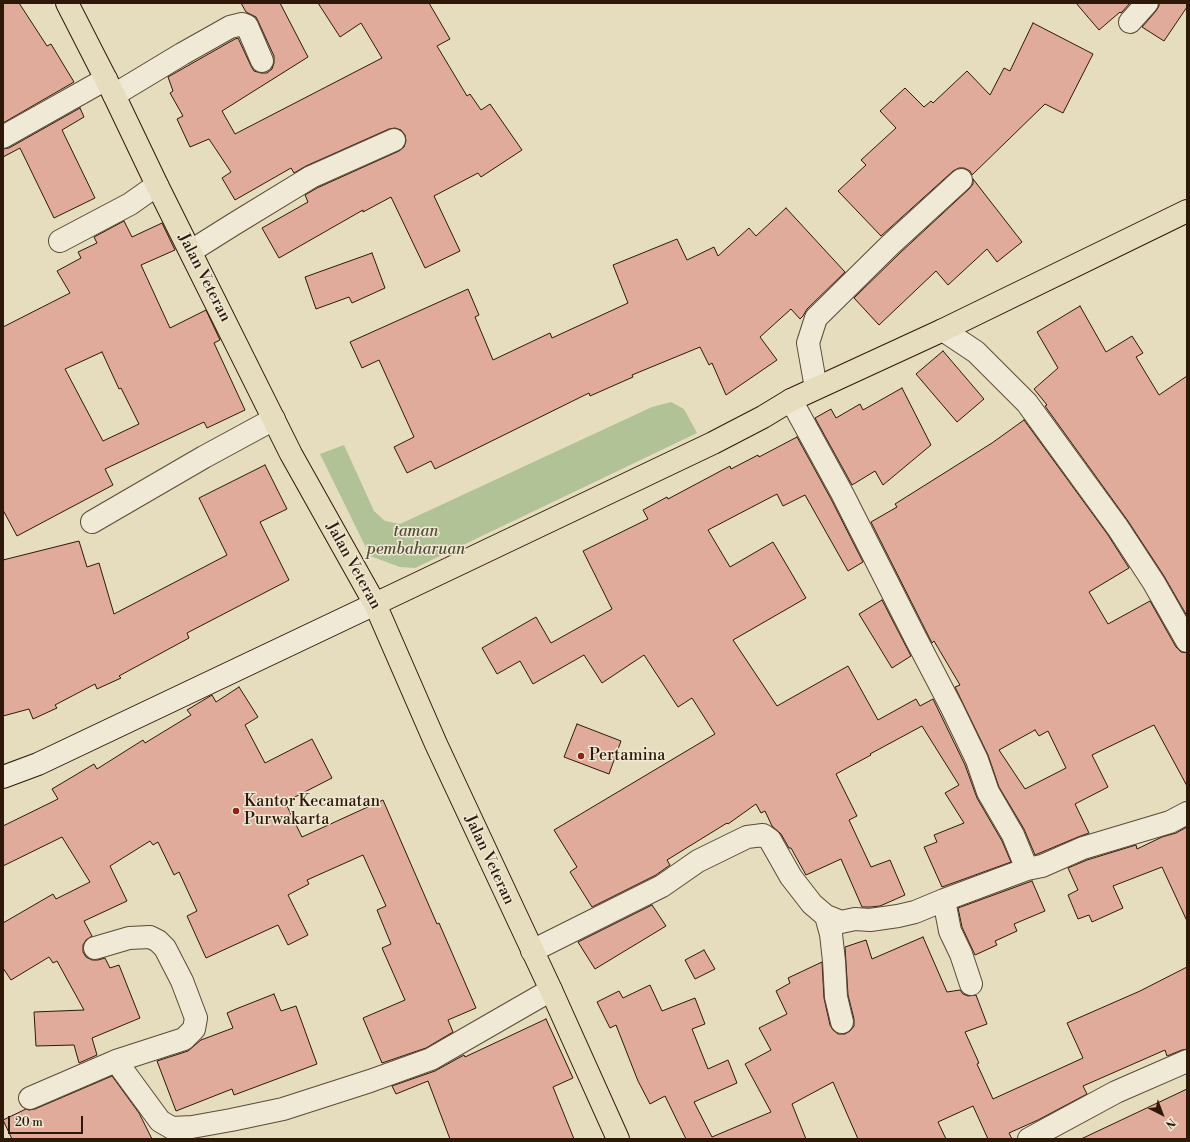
<!DOCTYPE html>
<style>
body{margin:0}
#map{position:relative;width:1190px;height:1142px;overflow:hidden;background:#e6ddbf;font-family:"Libre Bodoni",serif}
canvas{display:block}
.frame{position:absolute;inset:0;border:4px solid #2e1908;pointer-events:none}
.north{position:absolute;left:1142px;top:1094px;width:40px;height:40px;-webkit-text-stroke:3px #efe9d5;paint-order:stroke;rotate:138deg;font-size:11px;font-weight:700;line-height:16px;text-align:center;color:#2e1908}
.north::after{content:'';display:block;margin:auto;width:14px;height:18px;background:#2e1908;clip-path:polygon(50% 0,100% 100%,50% 72%,0 100%)}
.scale{position:absolute;left:8px;top:1116px;width:75px;height:18px;box-sizing:border-box;border:2px solid #2e1908;border-top:0;padding-left:5px;font-size:12px;line-height:14px;white-space:nowrap;color:#2e1908;-webkit-text-stroke:3px #efe9d5;paint-order:stroke}
</style>
<div id="map">
<canvas width="1190" height="1142"></canvas>
<div class="frame"></div>
<div class="north">N</div>
<div class="scale">20 m</div>
</div>
<script>
const context = document.querySelector('canvas').getContext('2d');
context.lineJoin = 'round';
function fill(path, color) { context.fillStyle = color; context.fill(path, 'evenodd'); }
const toPath = rows => new Path2D(rows.map(r => 'M' + r).join(''));
function stroke(path, color, width, dash) { context.strokeStyle = color; context.lineWidth = width; context.lineCap = dash ? 'butt' : 'round'; context.setLineDash(dash || []); context.stroke(path); }
function label(font, color, halo, rows, align = 'center') {
  context.font = font + ' "Libre Bodoni",serif'; context.lineWidth = 3; context.setLineDash([]); context.textBaseline = 'middle'; context.strokeStyle = halo; context.fillStyle = color; for (const [text, x, y, turn = 0] of rows) {
    context.save(); context.translate(x, y); context.rotate((+turn || 0) * Math.PI / 180); context.textAlign = isNaN(turn) ? turn : align; if (halo) context.strokeText(text, 0, 0); context.fillText(text, 0, 0); context.restore();
  }
}
const green = toPath([
 [671,402,684,409,697,433,415,568,400,567,370,556,320,454,344,445,374,511,385,521,400,524,652,407]
]);
const building = toPath([
 [3,3,19,3,47,46,51,44,74,82,3,123,3,3],
 [241,3,280,3,308,57,222,111,235,134,382,58,361,23,340,37,318,3,429,3,450,39,437,46,467,96,470,94,481,110,490,104,522,150,481,177,478,173,434,196,460,251,425,268,391,197,363,212,363,210,279,258,262,228,308,202,305,195,317,188,399,151,404,147,406,141,405,135,401,130,395,128,389,129,306,166,294,173,291,168,235,200,222,178,231,172,209,139,190,147,177,119,183,116,170,93,173,91,168,77,235,39,238,38,251,66,254,71,261,73,267,73,272,69,274,63,274,56,258,21,256,17,246,12,241,3],
 [1076,3,1130,3,1121,13,1120,12,1099,30,1076,3],
 [1159,3,1187,3,1187,7,1164,41,1142,27,1156,11,1159,6,1159,3],
 [1033,23,1093,54,1063,113,1045,104,972,175,970,171,964,168,959,168,953,171,881,236,838,191,866,165,861,160,896,128,880,111,905,88,924,107,931,101,933,103,967,71,990,95,1004,68,1010,71,1033,23],
 [80,108,84,117,62,130,95,198,54,218,20,148,3,157,3,149,9,148,80,108],
 [973,179,1022,242,997,262,987,249,948,285,936,271,879,325,854,298,899,254,969,189,973,184,973,179],
 [786,208,845,272,807,309,803,316,800,319,791,309,760,337,777,360,726,395,712,363,709,365,700,347,632,375,633,377,590,396,589,393,435,469,431,461,407,473,394,447,414,437,379,360,362,368,350,342,468,289,479,315,475,317,493,360,550,333,552,338,628,303,613,265,677,239,687,260,714,247,718,256,749,228,756,236,786,208],
 [124,221,132,237,162,223,175,250,141,265,170,328,206,310,220,340,214,343,245,410,207,428,204,422,105,469,113,485,17,536,3,510,3,327,70,293,57,271,81,258,78,252,97,243,94,237,124,221],
 [102,352,119,389,121,388,139,424,103,441,65,369,102,352],
 [372,253,385,288,352,303,349,297,316,309,305,277,372,253],
 [1080,306,1106,352,1132,336,1143,353,1136,357,1159,395,1187,376,1187,616,1164,576,1128,521,1045,406,1047,405,1034,389,1058,368,1037,332,1080,306],
 [943,351,984,399,957,422,916,374,943,351],
 [902,388,931,445,883,485,875,471,852,485,815,418,831,409,836,418,860,404,863,410,902,388],
 [1024,420,1108,535,1129,568,1089,592,1108,624,1150,601,1176,647,1181,652,1187,653,1187,786,1154,725,1092,755,1108,787,1075,804,1089,833,1078,837,1035,855,1024,829,999,787,988,755,955,687,960,685,934,641,932,643,871,522,897,507,895,504,992,443,1024,420],
 [1035,730,1039,736,1048,731,1066,768,1025,789,999,750,1035,730],
 [797,437,831,499,863,562,848,571,805,495,783,506,777,494,708,530,730,567,773,542,806,598,733,640,777,706,848,666,878,720,916,699,920,706,933,699,965,765,977,798,1002,841,1011,862,942,887,924,847,937,842,934,835,964,823,945,793,959,785,922,726,870,754,871,755,836,774,857,816,849,820,871,867,890,860,905,895,880,906,870,907,862,907,841,859,806,875,791,848,789,848,781,834,772,826,765,811,761,813,756,804,728,824,727,823,667,860,670,865,656,875,592,907,570,872,577,867,554,830,715,734,692,698,678,707,644,655,602,683,584,655,533,684,520,661,497,674,482,648,536,617,551,643,612,609,583,551,648,519,643,510,667,497,668,499,730,466,731,469,758,455,759,457,797,437],
 [265,465,287,509,260,522,289,580,187,633,189,638,119,676,121,678,97,689,95,684,55,705,57,708,33,719,29,709,3,716,3,560,79,541,87,567,99,563,114,614,227,555,199,498,265,465],
 [882,600,911,656,892,668,859,614,882,600],
 [239,687,258,717,245,725,265,763,312,739,332,778,285,802,302,837,383,800,437,924,439,923,476,1008,448,1020,453,1032,426,1048,382,1063,363,1018,405,1000,382,948,391,944,377,910,386,906,363,855,307,880,309,884,288,895,308,935,288,945,278,925,206,958,187,916,197,911,179,872,174,875,158,842,153,845,150,841,110,866,127,901,84,921,92,936,86,940,83,945,83,952,86,957,92,960,98,960,105,958,110,968,119,965,140,1018,92,1038,97,1055,79,1063,74,1045,36,1046,34,1012,84,1010,57,961,53,963,49,957,11,980,3,968,3,923,53,894,56,899,90,882,62,837,3,866,3,826,58,799,52,789,94,764,97,769,143,740,145,743,191,715,187,710,212,695,216,702,239,687],
 [577,724,621,741,609,774,564,757,577,724],
 [1187,827,1187,921,1162,867,1113,886,1123,908,1092,922,1089,915,1078,919,1068,895,1078,890,1068,868,1087,860,1136,845,1137,849,1162,837,1176,833,1187,827],
 [1032,881,1045,911,1014,924,1017,931,995,941,997,945,975,955,962,927,958,908,1032,881],
 [652,905,666,926,595,969,578,942,652,905],
 [923,937,947,992,960,990,963,994,968,996,976,995,987,1024,965,1032,979,1063,977,1064,993,1099,1083,1058,1067,1023,1140,991,1187,967,1187,1049,1182,1050,1167,1056,1165,1050,1083,1086,1087,1094,1038,1120,1009,1133,1012,1139,988,1139,973,1106,938,1122,946,1139,858,1139,833,1082,792,1104,806,1139,686,1139,665,1096,650,1104,638,1081,616,1025,610,1028,597,1002,619,991,623,998,650,985,662,1011,695,998,705,1024,692,1029,708,1069,728,1060,737,1083,694,1102,712,1137,771,1112,745,1064,771,1050,759,1028,787,1014,776,991,790,983,788,978,822,962,824,998,830,1025,833,1030,838,1034,845,1034,850,1031,854,1026,854,1019,848,995,845,947,866,940,872,959,923,937],
 [704,950,715,969,695,979,685,960,704,950],
 [274,994,281,1011,296,1006,317,1064,234,1095,232,1089,176,1111,157,1061,188,1051,201,1040,233,1028,227,1013,236,1009,274,994],
 [546,1019,573,1078,553,1087,574,1139,450,1139,428,1081,396,1094,392,1086,435,1071,464,1055,465,1057,546,1019],
 [112,1076,139,1113,152,1139,12,1139,3,1120,26,1109,29,1110,35,1109,112,1076],
 [1187,1089,1187,1139,1081,1139,1187,1089]
]);
const street = toPath([
 [1130,22,1147,3],
 [114,95,182,54,230,27,242,24,247,26,262,61],
 [3,137,106,79],
 [60,241,130,204,157,185],
 [191,251,234,224,311,177,394,140],
 [943,330,976,352,1027,403,1118,528,1154,583,1187,641],
 [816,388,808,343,816,318,890,245,961,180],
 [791,400,842,493,915,637,952,708,977,760,988,792,1013,835,1027,869],
 [92,522,204,457,274,419],
 [944,900,950,931,961,954,971,984],
 [826,916,831,934,834,961,836,997,842,1022],
 [95,948,129,938,150,937,158,941,165,948,182,981,196,1018,194,1029,184,1039,116,1061],
 [532,951,662,886,698,861,747,837,763,835,770,840,791,877,812,904,826,916,841,922,855,919,870,920,898,916,915,912,944,900,1027,869,1042,866,1083,848,1170,822,1187,813],
 [30,1098,116,1061,160,1121,172,1128,192,1127,231,1120,283,1109,370,1081,431,1059,551,990],
 [1029,1139,1116,1092,1187,1061]
]);
const secondary = toPath([
 [3,777,38,764,375,604]
]);
const highway = toPath([
 [67,3,114,95,157,185,291,454,375,604,436,744,551,990,618,1139],
 [375,604,713,443,763,417,791,400,943,330,1187,211]
]);
const markers = [
 [581,756,4,"#8f2418"],
 [236,811,4,"#8f2418"]
];
const streetNames = [
 ["Jalan Veteran",204,278,63],
 ["Jalan Veteran",353,566,61],
 ["Jalan Veteran",489,860,65]
];
const parkNames = [
 ["taman",416,532],
 ["pembaharuan",416,550]
];
const poiNames = [
 ["Pertamina",589,756],
 ["Kantor Kecamatan",244,802],
 ["Purwakarta",244,820]
];
fill(green, '#b0c296');
fill(building, '#e0ab9a');
stroke(building, '#2e1908', 1);
stroke(street, '#5c4a36', 24);
stroke(secondary, '#2e1908', 24);
stroke(highway, '#2e1908', 24);
stroke(street, '#efe9d5', 22);
stroke(secondary, '#efe9d5', 22);
stroke(highway, '#e6ddbf', 22);
for (const [x, y, r, color] of markers) { const dot = new Path2D(); dot.arc(x, y, r, 0, 2 * Math.PI); context.fillStyle = color; context.fill(dot); stroke(dot, '#efe9d5', 1.5); }
label('16px', '#2e1908', '#efe9d5', streetNames);
label('italic 16px', '#554c33', '#efe9d5', parkNames);
label('16px', '#2e1908', '#efe9d5', poiNames, 'left');
</script>
